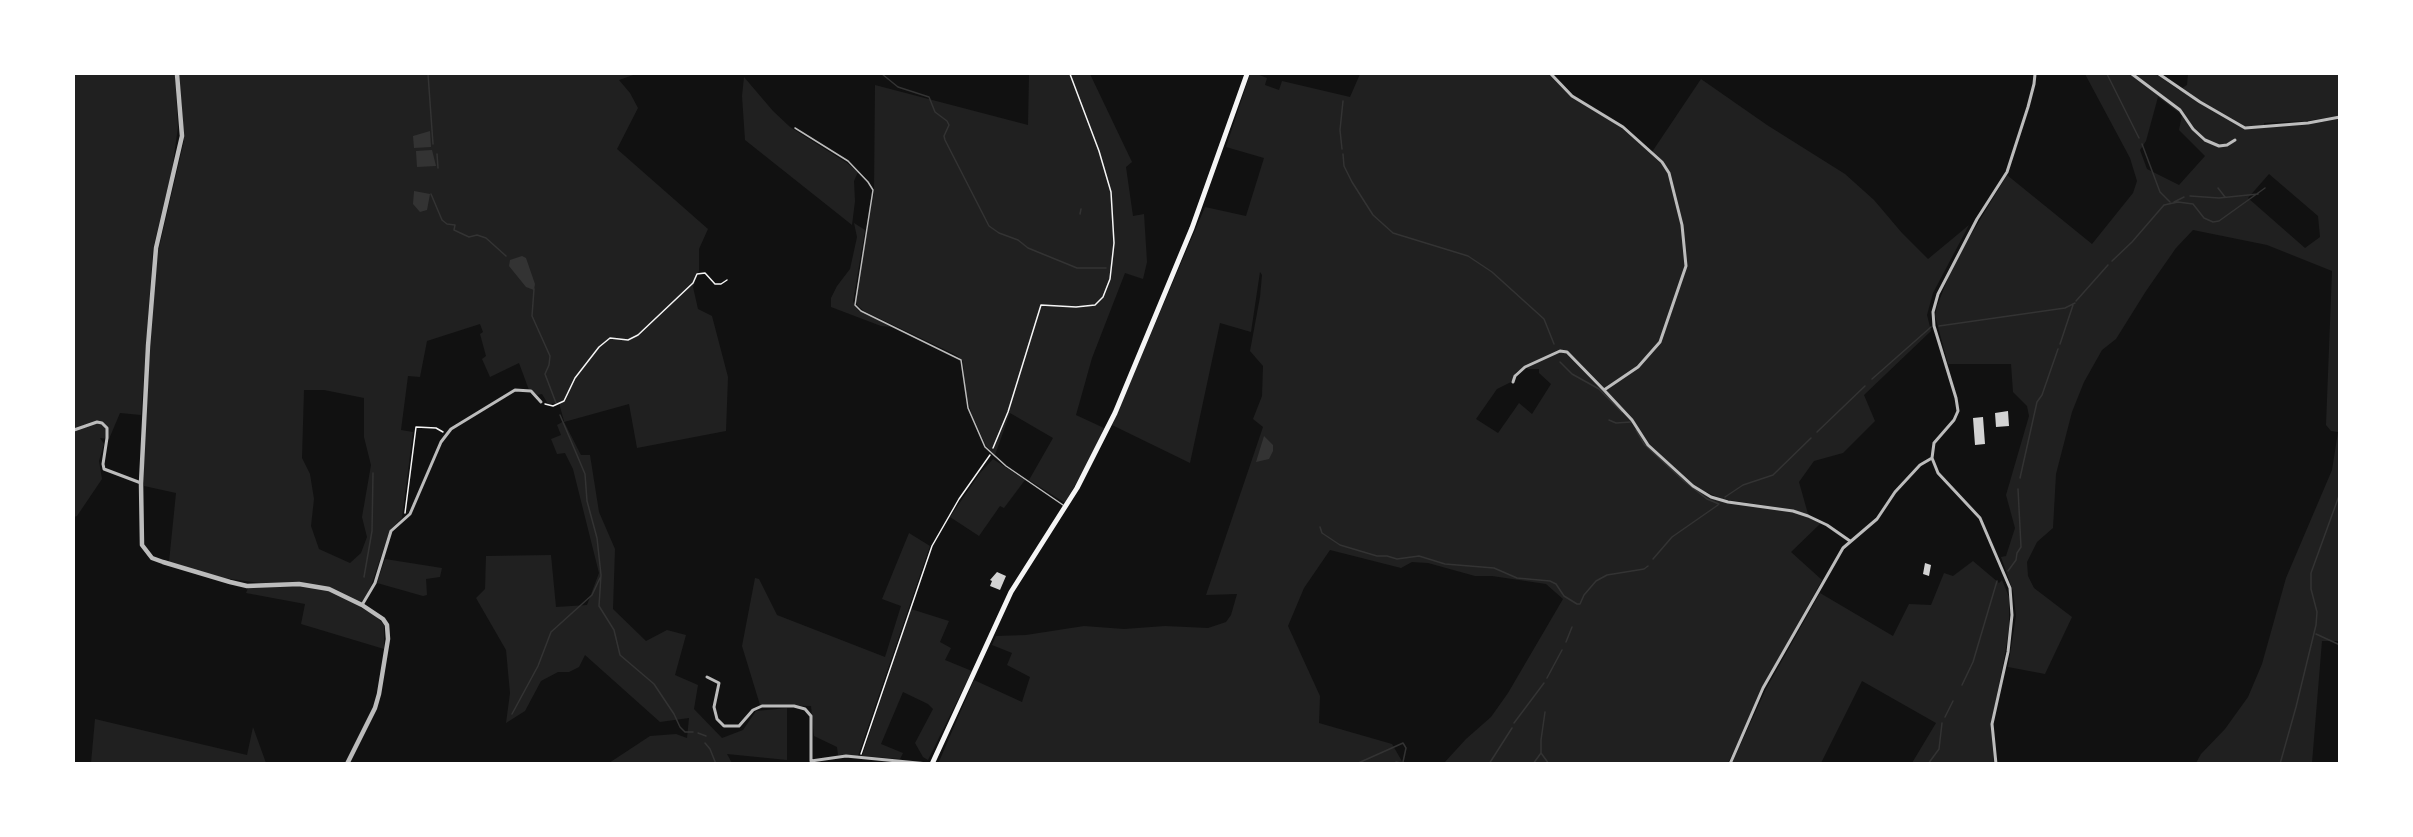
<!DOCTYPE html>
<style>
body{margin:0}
#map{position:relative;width:2413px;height:837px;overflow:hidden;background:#111;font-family:"Work Sans",sans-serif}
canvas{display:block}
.frame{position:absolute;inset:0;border:75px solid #fff;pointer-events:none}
</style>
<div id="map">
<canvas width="2413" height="837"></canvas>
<div class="frame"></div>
</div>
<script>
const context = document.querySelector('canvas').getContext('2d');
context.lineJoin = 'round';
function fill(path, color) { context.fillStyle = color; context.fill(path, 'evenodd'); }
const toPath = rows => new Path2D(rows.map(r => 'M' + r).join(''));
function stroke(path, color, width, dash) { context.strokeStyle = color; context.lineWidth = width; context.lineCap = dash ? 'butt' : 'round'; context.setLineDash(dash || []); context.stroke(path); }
const green = toPath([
 [74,74,175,74,178,127,172,170,153,249,141,415,120,413,109,439,100,438,104,444,99,461,102,479,77,516,74,517],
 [179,74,636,74,619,80,630,93,638,108,617,149,708,229,699,249,699,271,693,287,698,309,712,316,728,377,726,431,637,448,629,404,564,422,581,455,590,455,599,512,615,549,613,609,646,641,667,630,686,635,675,675,698,685,694,709,722,738,743,730,756,711,787,708,787,760,727,754,732,763,609,763,650,736,676,734,687,738,689,718,660,722,585,655,579,667,569,672,558,672,541,681,525,711,506,723,510,693,506,650,476,598,485,589,486,556,551,555,556,607,587,605,599,573,573,469,565,453,557,454,551,439,561,435,557,425,564,421,559,403,548,404,542,394,537,395,529,390,519,363,490,377,482,359,486,356,480,334,483,332,480,324,427,341,420,377,408,376,401,430,413,432,402,518,390,530,371,586,360,607,376,616,384,625,384,649,301,624,305,604,246,593,248,588,258,588,260,583,223,578,169,562,176,493,144,486,143,482,152,305,158,252,184,141],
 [304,390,324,390,364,398,364,437,371,465,362,517,367,537,361,553,350,563,319,549,311,526,314,499,310,474,302,458],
 [1029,74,1090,74,1132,162,1126,167,1133,216,1144,214,1147,262,1143,279,1125,273,1092,358,1076,415,1104,428,1087,464,1065,503,1029,480,1053,438,1010,413,995,455,986,446,972,415,965,392,963,361,956,355,864,311,857,305,855,299,874,192,875,85,1028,125],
 [1250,74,1257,74,1267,78,1265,85,1279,90,1282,81,1350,97,1360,74,1550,74,1572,97,1607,117,1652,152,1701,79,1767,125,1845,174,1874,200,1902,233,1928,259,1969,225,1933,293,1927,315,1931,331,1864,395,1875,421,1843,453,1814,461,1799,482,1808,514,1788,509,1722,499,1688,484,1713,499,1792,511,1821,523,1791,552,1822,580,1778,660,1728,763,1444,763,1466,739,1491,717,1508,693,1563,599,1546,584,1492,576,1475,576,1428,563,1412,562,1401,568,1330,550,1304,588,1288,626,1320,696,1319,723,1392,744,1403,763,938,764,974,680,1022,702,1030,677,1007,665,1012,653,992,645,996,636,1026,635,1084,626,1124,629,1165,626,1208,628,1226,622,1231,615,1237,594,1206,595,1263,427,1253,419,1262,396,1263,366,1250,351,1260,297,1262,275,1260,272,1251,332,1220,323,1190,463,1112,425,1205,207,1246,216,1264,158,1226,147],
 [1551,354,1527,367,1528,369,1539,369,1539,373,1551,384,1532,414,1519,403,1498,433,1476,419,1497,389,1511,382,1516,372],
 [2085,74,2157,74,2179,90,2187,85,2188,74,2339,74,2339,116,2306,121,2264,123,2264,127,2306,125,2339,119,2340,641,2322,641,2312,763,2196,763,2201,754,2225,729,2248,697,2262,664,2286,578,2332,470,2338,432,2331,431,2326,425,2332,271,2267,245,2193,230,2176,248,2146,291,2116,339,2102,350,2084,382,2072,412,2056,474,2053,528,2037,542,2027,562,2028,576,2034,588,2072,617,2045,674,2008,667,2016,616,2013,591,2001,557,2006,556,2015,528,2006,495,2029,416,2027,406,2013,392,2011,364,1948,364,1935,316,1937,306,1954,263,2007,175,2092,244,2133,193,2137,181,2130,158],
 [2158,97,2182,115,2179,130,2205,156,2179,185,2147,169,2140,150,2146,141],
 [2269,174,2318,216,2320,237,2305,248,2248,198],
 [744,77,773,111,790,127,847,163,858,172,854,181,855,201,852,225,745,140,742,96],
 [854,223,865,230,853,302,858,310,892,327,881,326,831,307,831,298,837,286,850,269,857,237],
 [993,459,1025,480,1004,508,1000,506,979,536,950,517,980,473],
 [909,533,930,546,858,756,838,755,837,747,814,736,811,706,760,705,742,646,755,578,759,579,777,615,885,657,901,606,882,599],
 [385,559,442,568,440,577,426,579,427,595,423,596,377,583],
 [1973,561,1999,583,2002,580,2009,597,2009,628,2005,654,1991,725,1994,763,1912,763,1936,723,1862,681,1821,763,1732,763,1766,689,1820,593,1893,636,1909,604,1931,605,1944,573,1953,576],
 [911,609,949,621,940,642,951,648,945,660,972,671,928,760,923,757,915,743,933,709,928,704,903,692,881,744,903,753,900,759,862,756],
 [95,719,247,755,253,727,266,763,91,763]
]);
const water = toPath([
 [430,131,431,147,414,148,413,136],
 [432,150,436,166,417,167,416,151],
 [414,191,430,194,427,210,420,212,413,204],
 [522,256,526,258,535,284,534,290,526,287,509,266,510,260],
 [1264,436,1273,445,1273,451,1269,459,1256,462]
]);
const stream = toPath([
 [428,74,433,144],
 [882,74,898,87,929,97,935,112,947,121,949,125,944,136,945,140,989,226,999,233,1018,240,1028,248,1077,268,1106,268],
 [2107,74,2139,138],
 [2142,144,2160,192,2170,202],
 [1342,149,1340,130,1343,101],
 [437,154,438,168],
 [1343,154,1344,166,1352,182,1373,215,1393,233,1468,256,1492,272,1544,319,1554,344],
 [2218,188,2225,197],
 [431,194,442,220,447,224,455,225,454,230,469,237,477,235,486,238,506,256],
 [2190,196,2219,198,2258,194],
 [2174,202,2184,197],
 [1080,214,1081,209],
 [2112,261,2132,242,2164,205,2178,202,2193,204,2204,218,2213,222,2219,221,2265,188],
 [534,289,532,316,550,356,549,365,545,374,556,403],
 [2076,301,2108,265],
 [1939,326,2065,308,2075,303],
 [2060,344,2073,305],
 [1560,362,1572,374,1599,389,1622,412],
 [1872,379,1931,327],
 [560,415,585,474,587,501,597,538,601,575,599,606,614,630,620,655,654,684,674,714,680,727,685,732,693,732],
 [1609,420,1616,423,1631,422],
 [1636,430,1644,444,1684,481,1707,499,1719,504],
 [1817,432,1865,386],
 [2020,478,2037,402,2042,395,2058,349],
 [1725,497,1743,485,1773,475,1811,438],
 [1320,527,1322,533,1340,545,1377,556,1387,556,1397,559,1419,556,1445,564,1494,568,1517,578,1550,581,1556,584,1564,596,1577,604,1580,604,1584,595,1596,581,1607,575,1644,569,1648,566],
 [1653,559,1672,537,1718,505],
 [2008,571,2016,560,2017,553,2021,547,2018,489],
 [364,577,372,531,373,473],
 [2316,634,2340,645],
 [1566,642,1572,627],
 [1547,678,1562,650],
 [1962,685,1973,662,1997,581],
 [1545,712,1541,740,1541,753,1549,764],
 [512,714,538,666,551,632,592,595,600,578],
 [1945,717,1953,701],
 [1514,723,1544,683],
 [698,733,706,736],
 [705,743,710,749,716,764],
 [1396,762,1405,764],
 [1356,764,1403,743,1406,748,1403,762],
 [1489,764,1512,728],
 [1533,764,1541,753],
 [1928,764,1939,749,1942,723],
 [2280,764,2296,707,2316,625,2317,612,2311,589,2311,573,2340,493]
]);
const building = toPath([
 [2008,411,2009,426,1996,427,1995,413],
 [1983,417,1985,444,1975,445,1973,418],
 [1925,563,1931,565,1929,576,1923,574],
 [997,572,1006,576,1000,590,990,586,992,581,990,580]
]);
const path = toPath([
 [545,404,553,406,564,401,575,378,599,347,610,338,628,340,638,335,693,283,697,274,705,273,715,284,721,284,727,280],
 [993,448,1008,412,1041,305,1076,307,1095,305,1103,297,1110,279,1114,243,1111,192,1099,151,1070,74],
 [405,513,416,427,436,428,443,432],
 [861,754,932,546,959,499,990,455]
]);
const service = toPath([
 [795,128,848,161,868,182,873,190,855,305,861,311,961,360,968,408,985,447,1006,466,1063,505]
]);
const minor = toPath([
 [1551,74,1572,96,1623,127,1662,162,1669,173,1682,225,1686,266,1660,342,1638,367,1604,390,1632,420,1648,445,1693,486,1711,497,1728,502,1793,511,1808,516,1827,525,1850,541],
 [2132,74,2180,110,2193,129,2205,140,2219,146,2227,145,2235,140],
 [2159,74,2200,102,2245,128,2308,123,2340,117],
 [1513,382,1515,376,1525,367,1560,351,1567,352,1604,390],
 [74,430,97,422,102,423,107,428,107,438,103,464,104,469,141,483],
 [362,605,375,583,391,531,410,514,441,442,451,429,515,390,531,391,541,402],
 [707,677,719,683,714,707,717,719,724,726,739,726,753,710,762,706,794,706,805,709,811,716,811,761,846,756,928,764],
 [1730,764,1763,688,1843,548,1877,519,1895,492,1920,465,1932,458],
 [1996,764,1992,724,2008,652,2012,615,2010,588,1980,518,1938,473,1932,458,1934,443,1954,420,1958,411,1956,398,1934,326,1933,312,1938,294,1977,219,2007,172,2028,107,2034,84,2035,74]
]);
const tertiary = toPath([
 [177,74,182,136,156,248,148,346,141,483,142,545,152,558,163,562,230,582,247,586,299,584,329,589,362,605,383,619,387,625,388,639,379,694,375,708,347,764]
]);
const primary = toPath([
 [932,764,1011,592,1077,488,1115,413,1192,228,1247,74]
]);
fill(green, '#202020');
fill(water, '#333');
stroke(stream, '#333', 1.5);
fill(building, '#d3d3d3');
stroke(path, '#f5f5f5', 1.5);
stroke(service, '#bcbcbc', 1.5);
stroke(minor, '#bcbcbc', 3);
stroke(tertiary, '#bcbcbc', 4.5);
stroke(primary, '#f5f5f5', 5);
</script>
